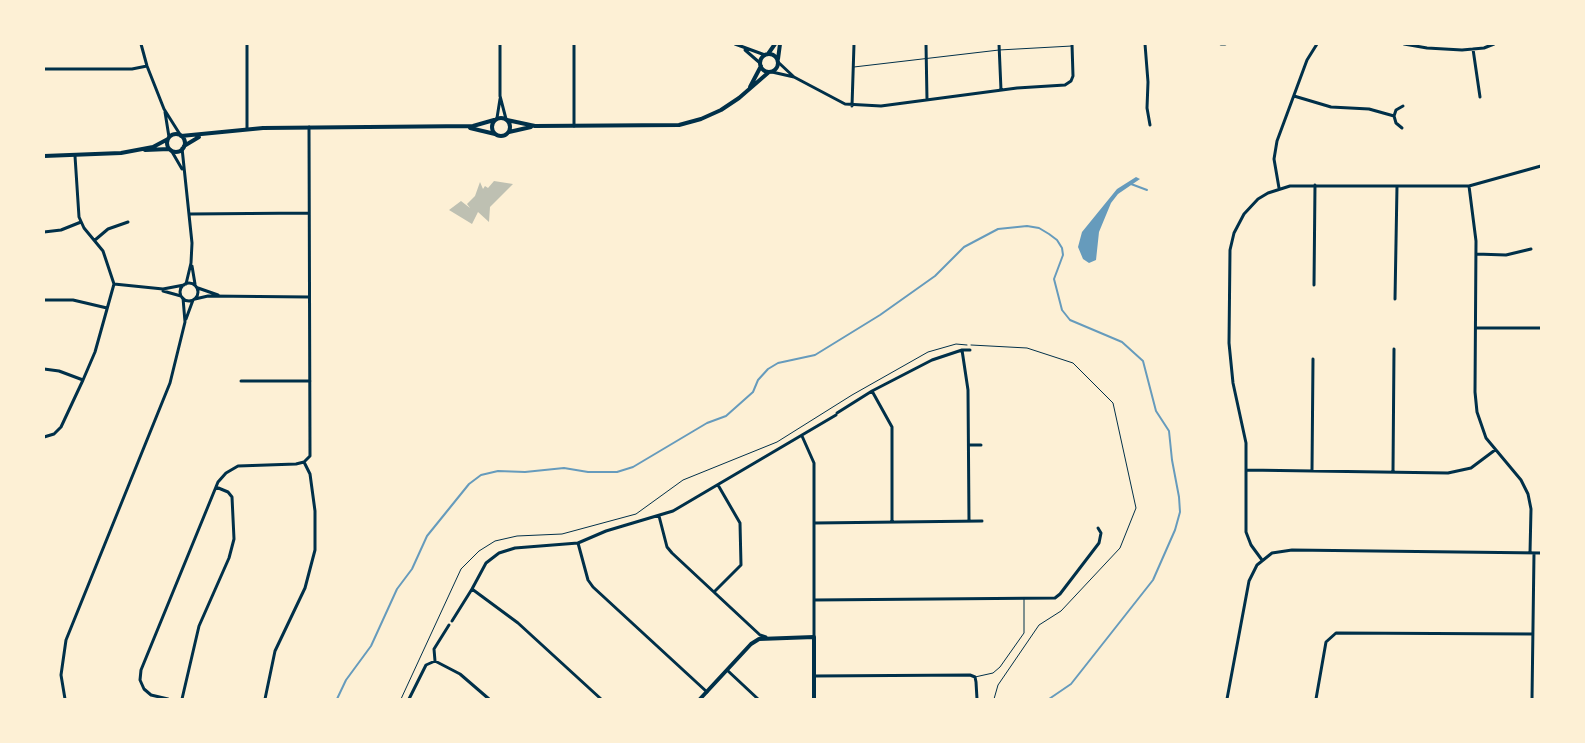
<!DOCTYPE html>
<style>
body{margin:0}
#map{position:relative;width:1585px;height:743px;overflow:hidden;background:#fdf0d5;font-family:"PT Sans",sans-serif}
canvas{display:block}
.frame{position:absolute;inset:0;border:45px solid #fdf0d5;pointer-events:none}
</style>
<div id="map">
<canvas width="1585" height="743"></canvas>
<div class="frame"></div>
</div>
<script>
const context = document.querySelector('canvas').getContext('2d');
context.lineJoin = 'round';
function fill(path, color) { context.fillStyle = color; context.fill(path, 'evenodd'); }
const toPath = rows => new Path2D(rows.map(r => 'M' + r).join(''));
function stroke(path, color, width, dash) { context.strokeStyle = color; context.lineWidth = width; context.lineCap = dash ? 'butt' : 'round'; context.setLineDash(dash || []); context.stroke(path); }
const water = toPath([
 [1136,177,1140,179,1118,194,1111,203,1099,232,1096,260,1089,263,1083,259,1078,247,1082,232,1117,189]
]);
const stream = toPath([
 [1131,184,1147,190],
 [337,699,346,680,371,646,397,589,412,569,427,536,469,484,481,475,498,471,525,472,564,468,588,472,617,472,633,467,707,423,726,416,753,392,758,380,768,369,778,363,815,355,880,315,935,276,964,247,998,229,1027,226,1039,228,1049,234,1057,240,1062,248,1063,255,1054,279,1062,310,1070,320,1122,342,1143,361,1156,411,1169,431,1172,460,1179,497,1180,512,1175,530,1153,580,1071,684,1049,699]
]);
const building = toPath([
 [494,181,513,184,490,207,489,222,478,212,472,224,449,210,461,201,470,208,467,204,475,196,480,182,483,189,485,186,488,188]
]);
const path = toPath([
 [971,345,1027,348,1073,363,1113,403,1136,508,1120,548,1061,611,1039,625,998,685,994,699],
 [401,699,461,569,479,551,495,541,517,536,562,534,636,514,683,480,777,442,852,395,928,352,956,344,967,345]
]);
const service = toPath([
 [854,67,999,50,1072,46],
 [975,677,993,673,1000,667,1024,633,1024,599]
]);
const minor = toPath([
 [141,44,147,66,164,109,181,136],
 [247,44,247,129],
 [500,44,500,96,506,119],
 [574,44,574,126],
 [735,44,765,55],
 [926,44,927,100],
 [999,44,1001,90],
 [1145,44,1148,82,1147,108,1150,125],
 [1221,44,1225,44],
 [1404,44,1427,48,1462,50,1484,48,1494,44],
 [1473,49,1480,97],
 [745,50,760,63],
 [778,62,794,77],
 [44,69,132,69,147,66],
 [772,72,794,77,845,104,881,106,1017,88,1065,85,1071,81,1073,76,1072,44],
 [1294,96,1331,107,1369,109,1394,116],
 [852,106,854,44],
 [165,112,169,137],
 [497,118,500,99],
 [1402,128,1396,123,1394,116,1396,110,1403,106],
 [182,148,192,243,191,263,186,284],
 [171,150,182,169],
 [1469,186,1476,241,1475,392,1477,412,1486,438,1521,480,1528,494,1531,509,1530,553],
 [1279,188,1274,159,1277,141,1307,60,1317,44],
 [190,214,309,213],
 [44,232,61,230,81,222],
 [95,240,108,229,128,222],
 [1476,254,1506,255,1531,249],
 [192,266,195,284],
 '180 292a9 9 0 1 1 18 0a9 9 0 1 1-18 0Z',
 [114,284,163,289,184,285],
 [1314,285,1315,185],
 [198,288,218,295],
 [163,291,181,296],
 [195,299,208,296,309,297],
 [1395,299,1397,186],
 [44,300,73,300,107,308],
 [186,319,193,300],
 [1476,328,1541,328],
 [962,350,970,350],
 [44,369,59,371,83,380],
 [241,381,310,381],
 [837,413,872,391],
 [802,436,814,463,814,637],
 [44,437,54,434,61,427,83,380,95,352,114,284,103,251,84,228,79,217,75,156],
 [969,445,981,445],
 [1246,470,1448,473,1471,468,1495,450],
 [1312,470,1313,359],
 [1393,471,1394,349],
 [659,516,667,547,672,553,760,635,766,637],
 [892,522,892,427,872,391,932,360,962,350,968,390,969,521],
 [815,523,982,521],
 [578,543,606,531,673,511,836,415],
 [1262,560,1251,545,1246,532,1246,443,1233,383,1229,343,1230,250,1234,233,1244,214,1258,199,1268,193,1290,186,1469,186,1541,166],
 [714,592,741,565,740,523,718,485],
 [814,600,1055,598,1060,594,1099,543,1101,533,1098,528],
 [452,621,472,589],
 [435,661,434,649,449,625],
 [727,670,758,699],
 [814,676,970,675,975,677,976,682,977,699],
 [65,699,61,675,66,640,170,383,185,322,183,298],
 [168,699,151,695,144,689,140,680,141,670,218,482,226,473,238,466,296,464,304,462,310,456,309,127],
 [182,699,199,626,229,558,234,539,232,497,228,492,216,487],
 [265,699,275,651,305,588,315,550,315,511,310,474,304,462],
 [409,699,426,665,435,661,460,674,489,699],
 [601,699,518,623,472,589,486,563,499,553,515,548,578,543,588,580,593,587,707,692],
 [1227,699,1249,581,1257,565,1272,553,1292,550,1541,553],
 [1316,699,1326,642,1336,633,1533,634],
 [1532,699,1534,553]
]);
const tertiary = toPath([
 [768,54,775,44],
 '760 63a9 9 0 1 1 18 0a9 9 0 1 1-18 0Z',
 [778,59,780,44],
 [750,87,761,66],
 '492 127a9 9 0 1 1 18 0a9 9 0 1 1-18 0Z',
 [507,120,535,126,679,125,701,119,721,110,739,98,769,72],
 [470,128,495,134],
 [509,132,531,127],
 '167 143a9 9 0 1 1 18 0a9 9 0 1 1-18 0Z',
 [181,136,263,128,473,126,494,120],
 [184,146,199,137],
 [145,150,169,149],
 [44,156,121,153,153,147,168,139],
 [700,699,751,644,759,639,814,637,814,699]
]);
fill(water, '#669bbc');
stroke(stream, '#669bbc', 2);
fill(building, '#bec0b2');
stroke(path, '#003049', 1);
stroke(service, '#003049', 1);
stroke(minor, '#003049', 3);
stroke(tertiary, '#003049', 4);
</script>
